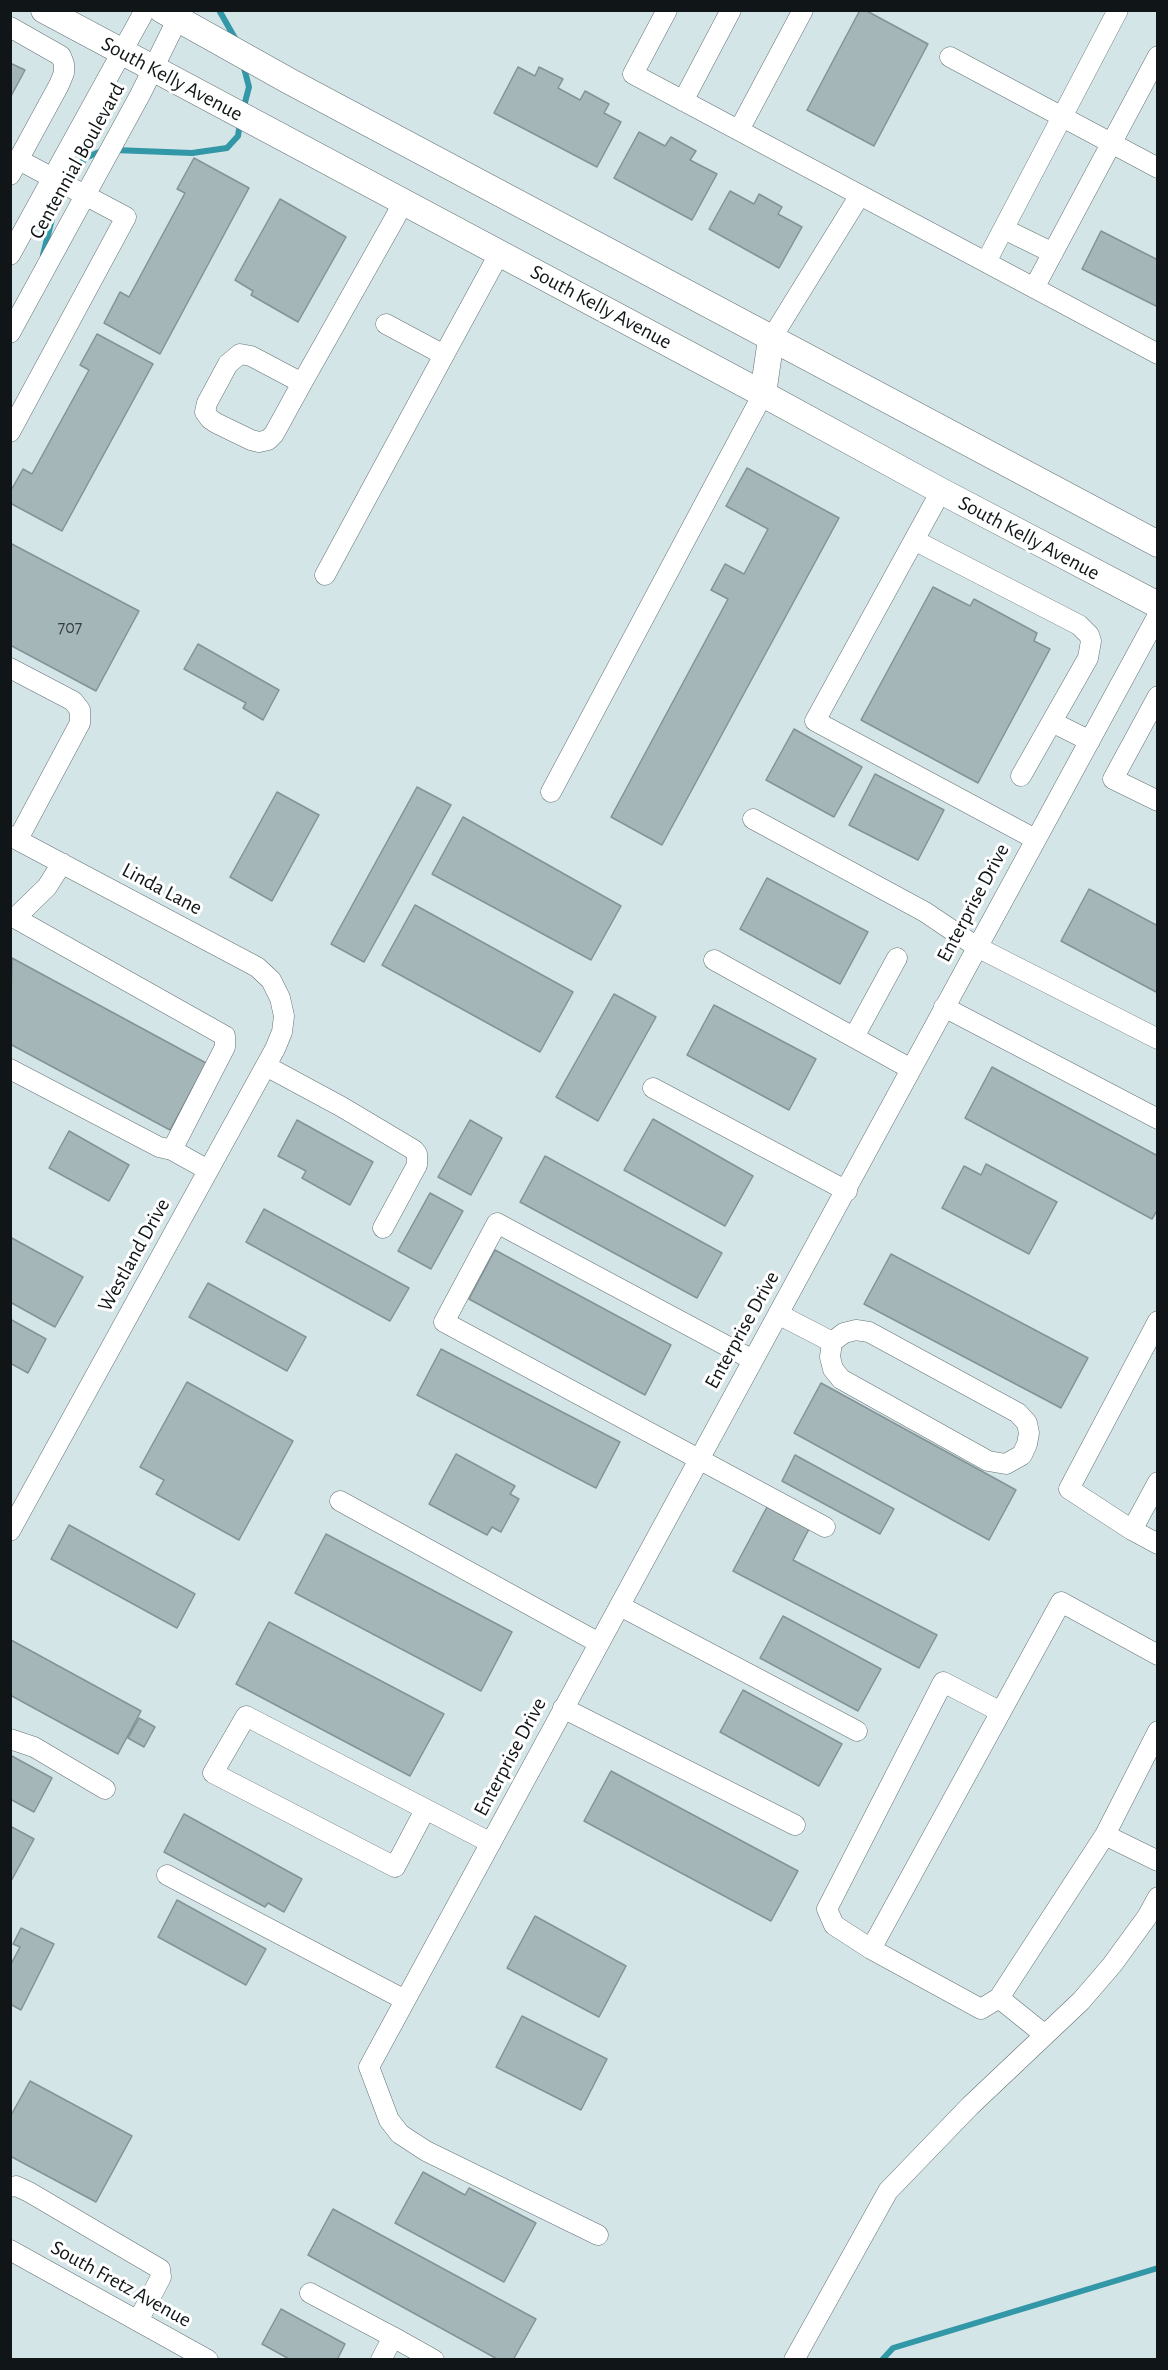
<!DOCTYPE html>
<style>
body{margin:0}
#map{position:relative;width:1168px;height:2370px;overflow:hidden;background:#d4e5e8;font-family:"Alegreya Sans",sans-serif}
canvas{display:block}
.frame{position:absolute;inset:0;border:12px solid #101617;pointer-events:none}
</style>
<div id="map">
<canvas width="1168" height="2370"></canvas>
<div class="frame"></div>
</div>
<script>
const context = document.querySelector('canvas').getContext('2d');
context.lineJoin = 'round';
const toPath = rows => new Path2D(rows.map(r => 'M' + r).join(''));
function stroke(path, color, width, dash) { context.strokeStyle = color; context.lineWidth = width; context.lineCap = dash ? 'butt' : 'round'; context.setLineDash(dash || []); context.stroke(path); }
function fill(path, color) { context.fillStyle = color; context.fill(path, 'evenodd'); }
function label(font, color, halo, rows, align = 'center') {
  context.font = font + ' "Alegreya Sans",sans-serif'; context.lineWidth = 6; context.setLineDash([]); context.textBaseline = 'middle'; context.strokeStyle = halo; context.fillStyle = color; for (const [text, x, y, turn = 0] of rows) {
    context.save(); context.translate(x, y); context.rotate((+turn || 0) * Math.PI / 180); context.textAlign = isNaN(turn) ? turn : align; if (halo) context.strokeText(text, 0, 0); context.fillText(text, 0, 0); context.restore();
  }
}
const stream = toPath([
 [219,10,236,40],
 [243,64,249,87,243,110],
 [114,150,192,153,227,148,238,136,240,123],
 [43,255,56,203,85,158,104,150],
 [882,2360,893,2348,1158,2268]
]);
const building = toPath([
 [860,10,865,10,928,44,874,146,807,110,860,10],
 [10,63,25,70,10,98,10,63],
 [518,67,535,76,539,67,563,79,558,88,580,100,585,91,609,104,604,113,621,122,597,167,494,113,518,67],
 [639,132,665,146,671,137,696,151,690,160,717,174,692,220,614,178,639,132],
 [194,158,249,188,160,354,104,323,120,292,129,297,185,193,177,189,194,158],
 [730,191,754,204,759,194,782,207,778,214,802,227,779,268,709,229,730,191],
 [280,199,346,237,298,322,251,295,253,291,235,280,280,199],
 [1101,231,1158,260,1158,307,1082,269,1101,231],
 [97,334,153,364,62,531,10,503,10,492,23,469,32,474,89,370,80,365,97,334],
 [747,468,839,518,662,845,611,817,728,599,711,590,725,564,744,574,768,529,726,506,747,468],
 [10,543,139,611,96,691,10,645,10,543],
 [933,587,970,606,974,599,1037,633,1034,641,1050,649,978,783,861,720,933,587],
 [198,644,279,690,263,720,243,708,246,703,184,669,198,644],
 [794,729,862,767,834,817,766,780,794,729],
 [875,774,944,810,918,860,849,825,875,774],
 [417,787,451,805,364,962,331,944,417,787],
 [277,792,319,815,272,901,230,877,277,792],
 [463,817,621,906,591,960,432,874,463,817],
 [767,878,868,932,840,984,740,929,767,878],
 [1089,889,1158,926,1158,993,1061,941,1089,889],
 [415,905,573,992,540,1052,382,965,415,905],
 [12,958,206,1063,170,1130,10,1044,12,958],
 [614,994,656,1017,598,1121,556,1097,614,994],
 [714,1005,816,1059,789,1110,687,1055,714,1005],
 [992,1067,1158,1156,1158,1209,1152,1219,965,1118,992,1067],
 [653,1119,753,1176,725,1226,624,1170,653,1119],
 [297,1120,373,1162,350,1205,302,1178,306,1171,278,1156,297,1120],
 [470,1120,502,1138,471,1195,438,1177,470,1120],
 [69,1131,129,1165,109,1201,49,1168,69,1131],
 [545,1156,722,1253,697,1298,520,1202,545,1156],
 [986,1164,1057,1202,1029,1254,942,1208,964,1166,981,1175,986,1164],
 [430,1193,463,1211,431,1269,398,1251,430,1193],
 [264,1209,409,1288,390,1321,246,1242,264,1209],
 [10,1237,83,1277,55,1327,10,1302,10,1237],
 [495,1250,671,1345,645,1395,469,1299,495,1250],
 [891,1254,1088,1358,1061,1408,864,1304,891,1254],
 [208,1283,306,1337,287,1371,189,1317,208,1283],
 [10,1319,46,1339,28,1373,10,1363,10,1319],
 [441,1349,620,1442,596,1488,417,1395,441,1349],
 [187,1382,293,1441,239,1540,156,1494,164,1480,140,1467,187,1382],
 [821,1383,1016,1490,989,1540,794,1433,821,1383],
 [456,1454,515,1486,510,1494,519,1499,501,1532,492,1527,487,1535,429,1504,456,1454],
 [795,1455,894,1509,880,1534,782,1481,795,1455],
 [767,1507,809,1529,793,1560,937,1635,919,1668,733,1571,767,1507],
 [69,1525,195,1594,177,1628,51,1559,69,1525],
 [326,1534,512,1632,481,1691,295,1593,326,1534],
 [783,1616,881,1669,858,1711,760,1658,783,1616],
 [269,1622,444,1714,410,1776,236,1684,269,1622],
 [11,1640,141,1711,118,1754,10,1695,11,1640],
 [743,1690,842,1744,819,1786,720,1732,743,1690],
 [139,1718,155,1727,144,1747,128,1738,139,1718],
 [10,1755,52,1778,34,1812,10,1799,10,1755],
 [611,1771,798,1871,771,1921,584,1821,611,1771],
 [184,1814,302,1879,284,1912,268,1903,265,1907,164,1852,184,1814],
 [10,1826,34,1839,10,1883,10,1826],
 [177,1900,266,1949,246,1985,158,1937,177,1900],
 [535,1916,626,1966,599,2017,507,1968,535,1916],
 [21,1928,54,1944,21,2010,10,2004,10,1966,20,1947,13,1944,21,1928],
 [522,2016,607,2059,581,2110,496,2067,522,2016],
 [30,2081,132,2136,96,2202,10,2156,10,2117,30,2081],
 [423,2172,465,2195,469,2188,536,2223,504,2282,395,2223,423,2172],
 [333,2209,536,2319,513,2360,499,2360,308,2255,333,2209],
 [281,2309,345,2344,337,2360,291,2360,262,2344,281,2309]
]);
const minor = toPath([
 [667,10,633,74,1158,354],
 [10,27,61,56,64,64,64,73,59,85,10,175],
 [950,57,1158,168],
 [683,101,731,10],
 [739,130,803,10],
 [1004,229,1053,253],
 [10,255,145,10],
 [986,262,1118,10],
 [1034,288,1158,56],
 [386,324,444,355,499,254],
 [10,333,140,95,182,10],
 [771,339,860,195],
 [302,383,251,356,240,354,228,364,207,403,205,412,210,419,216,423,251,440,259,442,268,440,274,434,302,383,395,218,403,202],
 [10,432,126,217,19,160],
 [941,491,815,721,1035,839],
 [914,540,1079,625,1089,635,1091,641,1088,658,1021,776],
 [325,575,444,355],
 [10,668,73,701,80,710,80,723,18,839],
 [1158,696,1113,779,1158,801],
 [1052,722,1090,741],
 [551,792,763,394],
 [753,819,925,912,977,947,1158,1039],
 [10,836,257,967,271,980,280,998,284,1016,282,1032,275,1049,10,1531],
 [62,863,47,887,15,918,225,1036,225,1047,172,1150,208,1170],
 [714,960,911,1069],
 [944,1007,1158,1119],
 [854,1037,897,958],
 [266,1066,342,1107,414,1150,417,1154,417,1165,383,1228],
 [10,1069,159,1147,172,1150],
 [653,1088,847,1191],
 [778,1314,832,1342,844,1333,856,1330,869,1332,1018,1413,1027,1423,1029,1433,1027,1444,1022,1455,1006,1464,988,1461,841,1379,833,1369,830,1357,832,1342],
 [753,1360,497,1223,444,1322,825,1527],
 [1158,1482,1132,1530,1158,1544],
 [340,1501,599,1643],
 [1132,1530,1069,1489,1158,1321],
 [620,1606,857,1731],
 [563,1708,795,1825],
 [10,1739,34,1747,105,1789],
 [425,1810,395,1867,213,1773,246,1716,491,1843],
 [1105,1835,1158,1731],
 [167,1875,405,2000],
 [871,1949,834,1925,827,1909,943,1682,1001,1712],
 [999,1998,981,2009,871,1949,1061,1602,1158,1655],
 [1045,2035,999,1998,1105,1835,1158,1861],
 [10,2187,16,2186,29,2192,160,2269,161,2277,138,2321],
 [598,2235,426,2151,400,2134,389,2120,369,2067,1158,615],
 [10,2250,208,2360],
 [310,2293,393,2337,381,2360],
 [393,2337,434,2360],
 [794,2360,888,2191,970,2106,1081,2001,1112,1965,1147,1917,1158,1897]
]);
const major = toPath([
 [44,10,763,394,941,491,1158,605],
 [162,10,289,81,1158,544],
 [763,394,771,339]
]);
const numberNames = [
 ["707",70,628]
];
const streetNames = [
 ["South Kelly Avenue",172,79,28],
 ["Centennial Boulevard",77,161,-61],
 ["South Kelly Avenue",601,307,28],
 ["South Kelly Avenue",1029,538,28],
 ["Linda Lane",162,889,28],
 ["Enterprise Drive",973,903,-62],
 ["Westland Drive",134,1255,-61],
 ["Enterprise Drive",742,1330,-61],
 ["Enterprise Drive",510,1757,-62],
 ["South Fretz Avenue",121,2284,29]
];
stroke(stream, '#3297a6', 6);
fill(building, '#a5b6b8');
stroke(building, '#839396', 1.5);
stroke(minor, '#627174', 21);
stroke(major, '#627174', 27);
stroke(minor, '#fff', 20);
stroke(major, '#fff', 26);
label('18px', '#353e3f', null, numberNames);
label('21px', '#101617', '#fff', streetNames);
</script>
